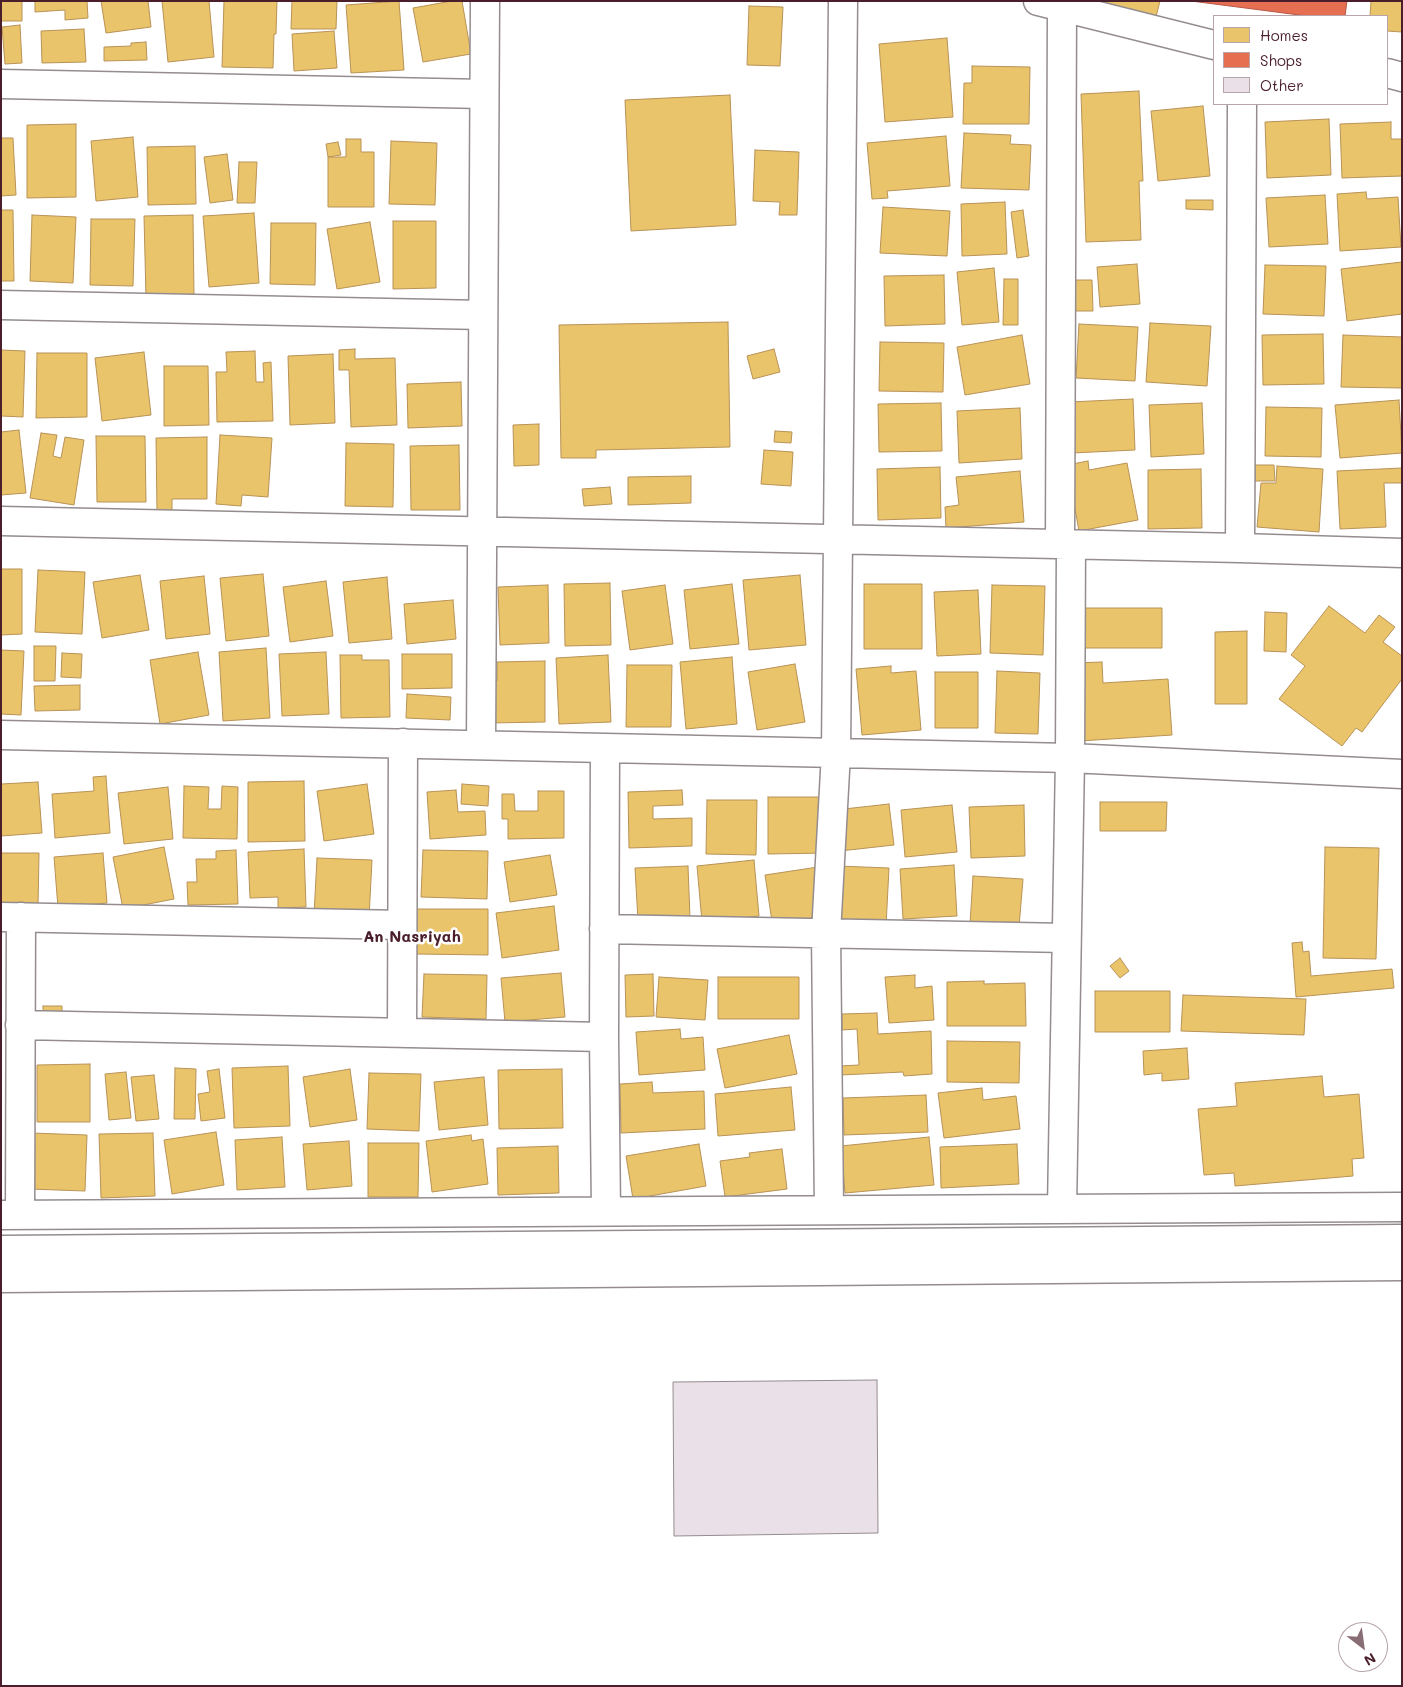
<!DOCTYPE html>
<style>
body{margin:0}
#map{position:relative;width:1403px;height:1687px;overflow:hidden;background:#fff;font-family:Mali,sans-serif}
canvas{display:block}
.frame{position:absolute;inset:0;border:2px solid #4a1f2b;pointer-events:none}
.legend{position:absolute;left:1213px;top:15px;width:175px;height:90px;box-sizing:border-box;background:#fff;border:1px solid #b7a5aa;margin:0;padding:6px 9px;list-style:none;font-size:15px;color:#4a1f2b}
.legend li{display:flex;align-items:center;gap:10px;height:25px}
.legend b{width:25px;border:1px solid #b7a5aa}
.north{position:absolute;left:1338px;top:1622px;width:50px;height:50px;box-sizing:border-box;background:#fff;border:1px solid #b7a5aa;border-radius:50%;rotate:150deg;font-size:14px;font-weight:700;line-height:20px;text-align:center;color:#4a1f2b}
.north::after{content:'';display:block;margin:auto;width:18px;height:22px;background:#896d75;clip-path:polygon(50% 0,100% 100%,50% 72%,0 100%)}
</style>
<div id="map">
<canvas width="1403" height="1687"></canvas>
<div class="frame"></div>
<ul class="legend">
<li><b style="height:14px;background:#e9c46a"></b>Homes</li>
<li><b style="height:14px;background:#e76f51"></b>Shops</li>
<li><b style="height:14px;background:#eae1e8"></b>Other</li>
</ul>
<div class="north">N</div>
</div>
<script>
const context = document.querySelector('canvas').getContext('2d');
context.lineJoin = 'round';
function fill(path, color) { context.fillStyle = color; context.fill(path, 'evenodd'); }
const toPath = rows => new Path2D(rows.map(r => 'M' + r).join(''));
function stroke(path, color, width, dash) { context.strokeStyle = color; context.lineWidth = width; context.lineCap = dash ? 'butt' : 'round'; context.setLineDash(dash || []); context.stroke(path); }
function label(font, color, halo, rows, align = 'center') {
  context.font = font + ' Mali,sans-serif'; context.lineWidth = 5; context.setLineDash([]); context.textBaseline = 'middle'; context.strokeStyle = halo; context.fillStyle = color; for (const [text, x, y, turn = 0] of rows) {
    context.save(); context.translate(x, y); context.rotate((+turn || 0) * Math.PI / 180); context.textAlign = isNaN(turn) ? turn : align; if (halo) context.strokeText(text, 0, 0); context.fillText(text, 0, 0); context.restore();
  }
}
const homes = toPath([
 [1,1,22,1,22,21,1,21,1,1],
 [35,1,87,1,88,18,65,20,65,10,35,12,35,1],
 [101,1,148,1,151,27,106,33,101,1],
 [162,1,209,1,214,57,168,62,162,1],
 [224,1,277,1,276,34,274,34,273,68,222,67,224,1],
 [292,1,337,1,336,29,291,29,292,1],
 [399,1,404,70,351,73,346,5,399,1],
 [452,1,462,1,471,54,423,62,413,8,452,1],
 [1078,1,1160,1,1155,21,1078,1],
 [1371,1,1402,1,1402,32,1387,31,1387,16,1370,16,1371,1],
 [749,6,783,7,780,66,747,65,749,6],
 [20,25,22,63,5,64,2,27,20,25],
 [84,29,86,62,42,63,41,31,84,29],
 [334,31,337,68,294,71,292,34,334,31],
 [947,38,953,117,885,122,879,44,947,38],
 [146,42,147,60,104,61,104,47,131,46,131,43,146,42],
 [972,66,1030,67,1029,124,963,124,964,83,972,83,972,66],
 [1139,91,1143,181,1139,181,1141,240,1086,242,1081,94,1139,91],
 [730,95,736,225,631,231,625,100,730,95],
 [1203,106,1210,176,1158,181,1151,111,1203,106],
 [1329,119,1331,175,1267,178,1265,122,1329,119],
 [1391,122,1391,139,1402,139,1402,176,1342,178,1340,124,1391,122],
 [76,124,76,197,27,198,27,125,76,124],
 [964,133,1011,135,1010,144,1031,145,1029,190,961,188,964,133],
 [946,136,950,186,887,191,888,198,872,199,867,143,946,136],
 [133,137,138,197,96,201,91,141,133,137],
 [1,138,13,138,16,195,1,196,1,138],
 [346,139,361,139,361,152,374,152,374,207,328,207,328,157,346,157,346,139],
 [391,141,437,143,435,205,389,204,391,141],
 [338,142,341,155,328,157,326,144,338,142],
 [195,146,196,204,148,205,147,147,195,146],
 [755,150,799,152,797,215,779,215,780,202,753,201,755,150],
 [227,154,233,200,210,203,204,157,227,154],
 [239,162,257,162,255,203,237,203,239,162],
 [1366,192,1367,199,1398,197,1401,247,1340,251,1337,194,1366,192],
 [1325,195,1328,244,1269,247,1266,198,1325,195],
 [1186,200,1213,200,1213,210,1186,209,1186,200],
 [1005,202,1007,254,962,256,961,204,1005,202],
 [883,207,950,211,947,256,880,253,883,207],
 [1,210,13,210,14,281,1,281,1,210],
 [1023,210,1029,256,1017,258,1011,212,1023,210],
 [254,213,259,283,209,287,203,216,254,213],
 [32,215,76,217,73,283,30,281,32,215],
 [193,215,194,296,146,297,144,216,193,215],
 [91,219,135,219,133,286,90,285,91,219],
 [393,221,436,221,436,288,393,289,393,221],
 [370,222,380,282,337,289,327,229,370,222],
 [271,223,316,223,315,285,270,284,271,223],
 [1402,262,1402,314,1347,321,1341,269,1402,262],
 [1137,264,1140,304,1100,307,1097,267,1137,264],
 [1265,265,1326,266,1324,316,1263,314,1265,265],
 [994,268,999,322,962,325,957,272,994,268],
 [944,275,945,324,885,326,884,276,944,275],
 [1004,279,1018,279,1018,325,1003,325,1004,279],
 [1072,280,1092,280,1093,311,1073,311,1072,280],
 [728,322,730,447,596,450,596,458,561,458,559,325,728,322],
 [1150,323,1211,326,1207,386,1146,382,1150,323],
 [1079,324,1138,327,1135,381,1076,378,1079,324],
 [1323,334,1324,384,1263,385,1262,335,1323,334],
 [1022,335,1030,384,965,395,957,347,1022,335],
 [1343,335,1402,337,1402,388,1341,387,1343,335],
 [880,342,944,343,943,392,879,391,880,342],
 [355,349,355,359,395,358,397,425,351,427,349,370,339,370,339,350,355,349],
 [774,349,780,372,753,379,747,356,774,349],
 [1,350,25,351,23,417,1,416,1,350],
 [255,351,256,382,264,382,263,363,271,362,273,421,217,422,216,372,227,372,226,352,255,351],
 [144,352,151,415,102,421,95,358,144,352],
 [37,353,87,353,87,417,36,418,37,353],
 [333,354,335,423,290,425,288,356,333,354],
 [164,366,208,366,209,425,164,426,164,366],
 [461,382,462,426,408,428,407,384,461,382],
 [1133,399,1135,450,1072,453,1070,402,1133,399],
 [1399,400,1402,453,1340,458,1335,405,1399,400],
 [941,403,942,451,879,452,878,404,941,403],
 [1202,403,1204,454,1151,457,1149,405,1202,403],
 [1266,407,1322,408,1321,457,1265,456,1266,407],
 [1020,408,1022,459,959,463,957,411,1020,408],
 [539,424,539,465,514,466,513,425,539,424],
 [19,430,26,493,1,495,1,432,19,430],
 [775,431,792,432,791,443,774,442,775,431],
 [41,433,57,435,53,456,61,458,65,437,84,440,74,505,30,498,41,433],
 [220,435,272,438,268,497,242,495,241,506,216,504,220,435],
 [96,436,145,436,146,502,97,502,96,436],
 [207,437,207,499,172,499,172,512,157,512,156,438,207,437],
 [346,443,394,444,393,507,345,506,346,443],
 [459,445,460,510,411,510,410,446,459,445],
 [764,450,793,452,791,486,761,484,764,450],
 [1088,461,1089,470,1127,463,1138,520,1079,531,1067,465,1088,461],
 [1255,465,1274,465,1275,481,1255,481,1255,465],
 [1277,466,1323,469,1319,532,1257,527,1261,483,1276,483,1277,466],
 [940,467,941,518,878,520,877,469,940,467],
 [1402,468,1402,483,1384,483,1386,527,1340,529,1337,471,1402,468],
 [1201,469,1202,528,1148,529,1148,470,1201,469],
 [1020,471,1024,522,946,528,945,507,959,505,956,477,1020,471],
 [691,476,691,503,628,505,628,477,691,476],
 [610,487,612,504,584,506,582,489,610,487],
 [1,569,22,569,22,634,1,635,1,569],
 [38,570,85,572,82,634,35,632,38,570],
 [263,574,269,636,226,641,220,578,263,574],
 [140,575,149,630,102,638,93,582,140,575],
 [800,575,806,645,749,650,743,580,800,575],
 [204,576,210,634,166,639,160,581,204,576],
 [387,577,392,639,349,643,343,582,387,577],
 [326,581,333,636,290,642,283,587,326,581],
 [610,583,611,645,565,646,564,584,610,583],
 [732,584,739,644,690,649,684,590,732,584],
 [864,584,922,584,922,649,864,649,864,584],
 [548,585,549,643,500,645,498,587,548,585],
 [665,585,673,644,630,650,622,591,665,585],
 [992,585,1045,586,1043,655,990,653,992,585],
 [978,590,981,654,937,656,934,592,978,590],
 [453,600,456,639,407,644,404,604,453,600],
 [1329,606,1365,633,1379,615,1395,627,1383,642,1402,656,1402,679,1362,732,1356,728,1342,746,1279,699,1305,666,1291,655,1329,606],
 [1085,608,1162,608,1162,648,1084,648,1085,608],
 [1265,612,1287,613,1286,652,1264,651,1265,612],
 [1247,631,1247,704,1215,704,1215,632,1247,631],
 [34,646,56,646,55,681,34,681,34,646],
 [266,648,270,718,223,721,219,652,266,648],
 [1,650,24,651,21,715,1,714,1,650],
 [198,652,209,715,160,724,150,660,198,652],
 [326,652,329,714,282,716,279,654,326,652],
 [62,653,82,654,81,678,61,677,62,653],
 [402,654,452,654,452,688,402,689,402,654],
 [340,655,362,655,362,660,389,660,390,717,341,718,340,655],
 [608,655,611,722,559,724,556,658,608,655],
 [732,657,737,724,686,729,680,662,732,657],
 [545,661,545,722,491,723,491,681,497,681,497,662,545,661],
 [1102,662,1103,683,1168,679,1172,735,1080,741,1075,663,1102,662],
 [795,664,805,722,757,730,748,672,795,664],
 [627,665,672,665,671,727,626,727,627,665],
 [891,666,891,673,916,671,921,730,862,735,856,669,891,666],
 [997,671,1040,673,1038,734,995,733,997,671],
 [935,672,978,672,978,728,935,728,935,672],
 [80,685,80,710,35,711,34,686,80,685],
 [407,694,451,697,450,720,406,718,407,694],
 [106,776,110,833,55,838,52,794,94,791,93,777,106,776],
 [304,781,305,841,248,842,248,782,304,781],
 [38,782,42,833,1,836,1,784,38,782],
 [367,784,374,834,324,841,317,791,367,784],
 [462,784,489,786,488,806,461,804,462,784],
 [184,786,209,787,208,809,221,809,222,786,238,787,237,839,183,838,184,786],
 [168,787,173,839,124,844,118,793,168,787],
 [456,790,458,812,485,811,486,835,430,839,427,792,456,790],
 [682,790,683,805,653,806,653,819,692,818,692,846,629,848,628,792,682,790],
 [538,791,564,791,564,838,508,839,508,819,502,819,502,794,514,794,515,811,538,811,538,791],
 [768,797,827,797,827,853,768,854,768,797],
 [707,800,757,800,756,855,706,854,707,800],
 [1100,802,1167,802,1166,831,1100,831,1100,802],
 [889,804,894,845,840,851,835,810,889,804],
 [952,805,957,852,905,857,901,810,952,805],
 [1024,805,1025,856,971,858,969,807,1024,805],
 [164,847,174,899,123,909,113,857,164,847],
 [1325,847,1379,848,1376,959,1323,958,1325,847],
 [304,849,306,907,278,908,278,897,250,898,248,852,304,849],
 [236,850,238,904,188,905,187,882,197,882,196,859,216,859,216,851,236,850],
 [423,850,488,851,487,899,421,897,423,850],
 [1,853,39,853,38,907,1,907,1,853],
 [103,853,107,903,58,908,54,857,103,853],
 [550,855,557,895,510,902,504,862,550,855],
 [317,858,372,860,369,918,314,915,317,858],
 [754,860,759,916,702,922,697,866,754,860],
 [954,865,957,916,903,919,900,869,954,865],
 [688,866,690,918,638,921,635,868,688,866],
 [838,866,889,868,886,926,835,923,838,866],
 [818,867,825,921,773,928,765,875,818,867],
 [973,876,1023,879,1019,927,970,924,973,876],
 [554,906,559,950,502,958,496,913,554,906],
 [415,909,488,909,488,955,415,954,415,909],
 [1302,942,1303,952,1309,951,1311,976,1392,969,1394,988,1296,997,1292,943,1302,942],
 [1120,958,1129,971,1120,978,1110,966,1120,958],
 [561,973,565,1017,505,1022,501,978,561,973],
 [424,974,487,975,486,1019,422,1017,424,974],
 [653,974,654,1016,626,1017,625,975,653,974],
 [915,975,915,988,932,986,934,1020,889,1023,885,977,915,975],
 [659,977,708,980,705,1020,656,1017,659,977],
 [718,977,799,977,799,1019,718,1019,718,977],
 [984,981,984,984,1025,983,1026,1026,947,1026,947,982,984,981],
 [1095,991,1170,991,1170,1032,1095,1032,1095,991],
 [1183,995,1306,999,1304,1035,1181,1031,1183,995],
 [43,1006,62,1006,62,1022,43,1023,43,1006],
 [877,1013,878,1034,931,1031,932,1074,904,1076,903,1072,841,1075,840,1066,859,1065,857,1029,842,1030,842,1014,877,1013],
 [680,1029,681,1039,703,1037,705,1070,639,1075,636,1032,680,1029],
 [789,1035,797,1074,725,1088,717,1049,789,1035],
 [947,1041,1020,1042,1019,1083,947,1082,947,1041],
 [1187,1048,1189,1079,1162,1081,1162,1073,1144,1075,1143,1051,1187,1048],
 [90,1064,90,1122,37,1122,37,1065,90,1064],
 [288,1066,290,1126,234,1128,232,1068,288,1066],
 [175,1068,196,1069,195,1119,174,1119,175,1068],
 [219,1069,225,1118,201,1121,198,1094,210,1092,207,1071,219,1069],
 [350,1069,357,1120,310,1127,303,1077,350,1069],
 [562,1069,563,1128,499,1129,498,1070,562,1069],
 [126,1072,131,1118,109,1120,105,1074,126,1072],
 [369,1073,421,1074,419,1131,367,1129,369,1073],
 [154,1075,159,1119,136,1121,131,1077,154,1075],
 [1322,1076,1324,1097,1359,1094,1364,1158,1352,1159,1353,1176,1235,1186,1234,1173,1204,1175,1198,1109,1237,1106,1235,1083,1322,1076],
 [484,1077,488,1125,439,1130,434,1082,484,1077],
 [652,1082,653,1093,704,1091,705,1129,621,1133,620,1084,652,1082],
 [791,1087,795,1130,718,1136,715,1094,791,1087],
 [982,1088,983,1100,1016,1096,1020,1129,944,1138,938,1093,982,1088],
 [926,1095,928,1132,844,1135,843,1098,926,1095],
 [216,1132,224,1185,172,1194,164,1140,216,1132],
 [31,1133,87,1135,85,1191,29,1189,31,1133],
 [153,1133,155,1196,101,1198,99,1134,153,1133],
 [471,1135,472,1141,483,1139,488,1184,432,1192,426,1141,471,1135],
 [282,1137,285,1187,237,1190,235,1140,282,1137],
 [929,1137,934,1185,845,1193,841,1146,929,1137],
 [349,1141,352,1186,307,1190,303,1144,349,1141],
 [368,1143,419,1143,418,1197,368,1197,368,1143],
 [699,1144,706,1186,633,1199,626,1156,699,1144],
 [1017,1144,1019,1184,941,1188,940,1147,1017,1144],
 [558,1146,559,1193,498,1195,497,1148,558,1146],
 [782,1149,787,1189,725,1197,720,1161,750,1157,749,1153,782,1149]
]);
const shops = toPath([
 [1191,1,1347,1,1345,16,1307,16,1191,1]
]);
const building = toPath([
 [877,1380,878,1533,674,1536,673,1382,877,1380]
]);
const minor = toPath([
 [1038,1,1214,45],
 [1387,73,1402,77],
 [1,84,484,94],
 [1,305,483,315],
 [1,521,1240,548,1402,553],
 [1060,544,1062,7],
 [1240,548,1242,104],
 [1,735,1070,758,1402,774],
 [481,745,485,1],
 [605,748,604,1037,606,1211],
 [1,917,402,925],
 [604,929,1066,938],
 [20,1025,604,1037],
 [402,1033,403,743],
 [1062,1208,1070,758,1071,544],
 [829,1210,826,933,836,753,843,1],
 [1,1215,1402,1207],
 [20,1215,21,917],
 [1,1250,1402,1239],
 [1,1278,1402,1266]
]);
const neighbourhoodNames = [
 ["An Nasriyah",412,937]
];
fill(homes, '#e9c46a');
stroke(homes, '#b99257', 1);
fill(shops, '#e76f51');
stroke(shops, '#b85746', 1);
fill(building, '#eae1e8');
stroke(building, '#948c8e', 1);
stroke(minor, '#948c8e', 31);
stroke(minor, '#fff', 28);
label('bold 16px', '#4a1f2b', '#fff', neighbourhoodNames);
</script>
